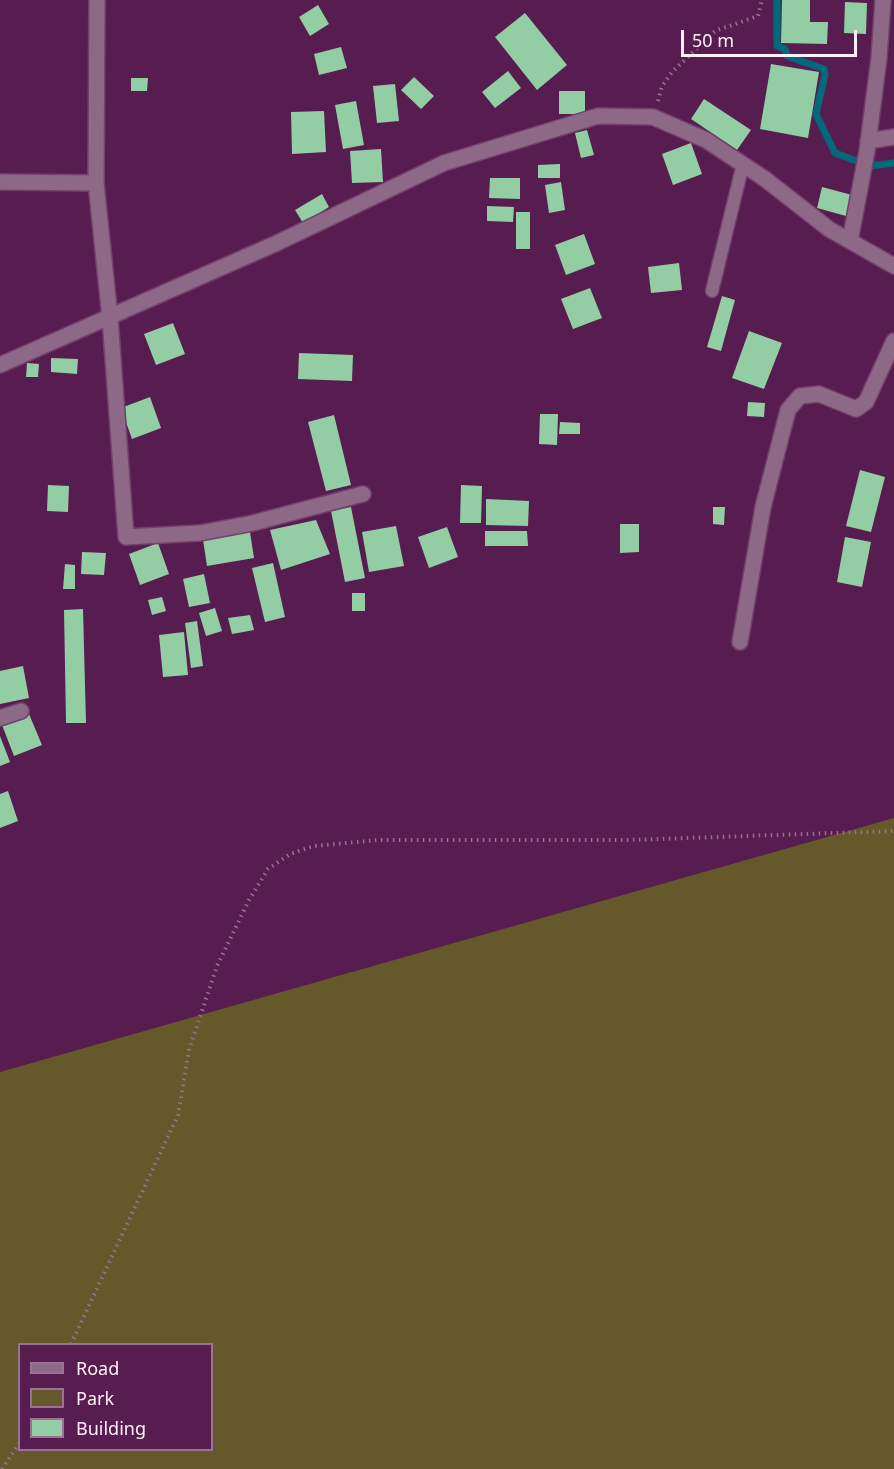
<!DOCTYPE html>
<style>
body{margin:0}
#map{position:relative;width:894px;height:1469px;overflow:hidden;background:#581d50;font-family:"Noto Sans",sans-serif}
canvas{display:block}
.legend{position:absolute;left:18px;top:1343px;width:195px;height:108px;box-sizing:border-box;background:#581d50;border:2px solid #9b7194;margin:0;padding:8px 10px;list-style:none;font-size:18px;color:#fff0fb}
.legend li{display:flex;align-items:center;gap:12px;height:30px}
.legend b{width:30px;border:2px solid #9b7194}
.scale{position:absolute;left:681px;top:30px;width:176px;height:27px;box-sizing:border-box;border:3px solid #fff0fb;border-top:0;padding-left:8px;font-size:18px;line-height:21px;white-space:nowrap;color:#fff0fb;-webkit-text-stroke:4px #581d50;paint-order:stroke}
</style>
<div id="map">
<canvas width="894" height="1469"></canvas>
<ul class="legend">
<li><b style="height:8px;background:#8e6887"></b>Road</li>
<li><b style="height:16px;background:#65582b"></b>Park</li>
<li><b style="height:16px;background:#92cda3"></b>Building</li>
</ul>
<div class="scale">50 m</div>
</div>
<script>
const context = document.querySelector('canvas').getContext('2d');
context.lineJoin = 'round';
function fill(path, color) { context.fillStyle = color; context.fill(path, 'evenodd'); }
const toPath = rows => new Path2D(rows.map(r => 'M' + r).join(''));
function stroke(path, color, width, dash) { context.strokeStyle = color; context.lineWidth = width; context.lineCap = dash ? 'butt' : 'round'; context.setLineDash(dash || []); context.stroke(path); }
const green = toPath([
 [894,818,894,1469,0,1469,0,1072],
 [20,1344,212,1344,212,1450,20,1450]
]);
const stream = toPath([
 [777,0,777,46,785,49,787,56,824,69,825,75,816,114,835,153,870,166,894,163]
]);
const building = toPath([
 [782,0,810,0,810,22,828,22,827,44,781,43],
 [845,2,867,3,866,34,844,33],
 [318,5,329,24,310,36,299,17],
 [525,13,567,65,537,90,495,37],
 [341,47,347,68,319,75,314,54],
 [771,64,819,72,808,138,760,129],
 [508,71,521,88,495,108,482,92],
 [414,77,434,96,421,109,401,90],
 [131,78,148,78,147,91,131,91],
 [395,84,399,121,377,123,373,86],
 [559,91,585,91,585,114,559,114],
 [704,99,751,130,737,150,691,119],
 [356,101,364,145,343,149,335,105],
 [324,111,326,152,292,154,291,112],
 [587,130,594,155,581,158,575,133],
 [691,143,702,174,673,185,662,154],
 [381,149,383,182,352,183,350,151],
 [560,164,560,178,538,178,538,165],
 [490,178,520,178,520,199,489,198],
 [561,182,565,210,549,213,545,185],
 [822,187,852,195,846,216,817,208],
 [322,194,329,207,303,223,295,210],
 [487,206,514,207,513,222,487,221],
 [516,212,530,212,530,249,516,249],
 [584,234,595,264,566,275,555,245],
 [679,263,682,290,651,293,648,267],
 [590,288,602,318,573,329,561,299],
 [722,296,735,300,721,351,707,347],
 [173,323,185,354,156,365,144,334],
 [749,331,782,343,764,389,732,378],
 [299,353,353,355,352,381,298,379],
 [51,358,78,359,77,374,51,372],
 [27,363,39,364,38,377,26,377],
 [150,397,161,428,132,439,121,408],
 [748,402,765,403,764,417,747,416],
 [540,414,558,414,557,445,539,444],
 [334,415,351,485,326,491,308,422],
 [560,422,580,423,580,434,559,434],
 [860,470,885,477,871,532,846,526],
 [48,485,69,486,68,512,47,511],
 [461,485,482,486,481,523,460,523],
 [486,499,529,501,528,526,486,525],
 [351,507,365,578,345,582,331,511],
 [713,507,725,507,724,525,713,524],
 [316,520,330,554,281,570,270,530],
 [620,524,639,524,639,552,620,553],
 [396,526,404,566,369,572,362,532],
 [447,527,458,557,429,568,418,537],
 [485,531,527,531,528,546,485,546],
 [250,532,254,558,207,566,203,540],
 [845,537,871,542,862,587,837,582],
 [158,543,169,574,140,585,129,554],
 [82,552,106,553,104,575,81,574],
 [273,563,285,617,265,622,252,568],
 [65,564,75,565,75,589,63,589],
 [204,574,210,603,189,607,183,579],
 [352,593,365,593,365,611,352,611],
 [162,597,166,611,152,615,148,600],
 [215,608,222,631,206,636,199,613],
 [83,609,86,723,66,723,64,610],
 [250,615,254,630,232,634,228,618],
 [197,621,203,666,191,668,185,623],
 [184,632,188,675,163,677,159,635],
 [23,666,29,698,0,704,0,671],
 [29,714,42,745,14,756,2,725],
 [0,736,10,762,0,766],
 [8,791,18,821,0,828,0,794]
]);
const path = toPath([
 [658,101,662,86,672,72,715,31,758,16,762,0],
 [71,1344,178,1115,189,1050,217,966,249,900,268,869,290,854,314,846,378,840,629,840,894,831],
 [2,1469,20,1442]
]);
const lane = toPath([
 [712,291,743,164]
]);
const street = toPath([
 [97,0,96,183,110,318,126,537,200,533,253,523,363,494],
 [868,141,894,137],
 [0,182,96,183],
 [850,241,867,151,879,58,883,0],
 [0,365,277,243,444,163,598,116,653,117,706,140,765,179,829,229,894,266],
 [740,642,763,507,788,410,800,396,819,394,856,409,866,402,894,341],
 [0,718,21,711]
]);
fill(green, '#65582b');
stroke(stream, '#006a7b', 7);
fill(building, '#92cda3');
stroke(lane, '#733f6b', 15);
stroke(street, '#733f6b', 18);
stroke(path, '#997093', 4, [1.5, 4.5]);
stroke(lane, '#8e6887', 12);
stroke(street, '#8e6887', 15);
</script>
